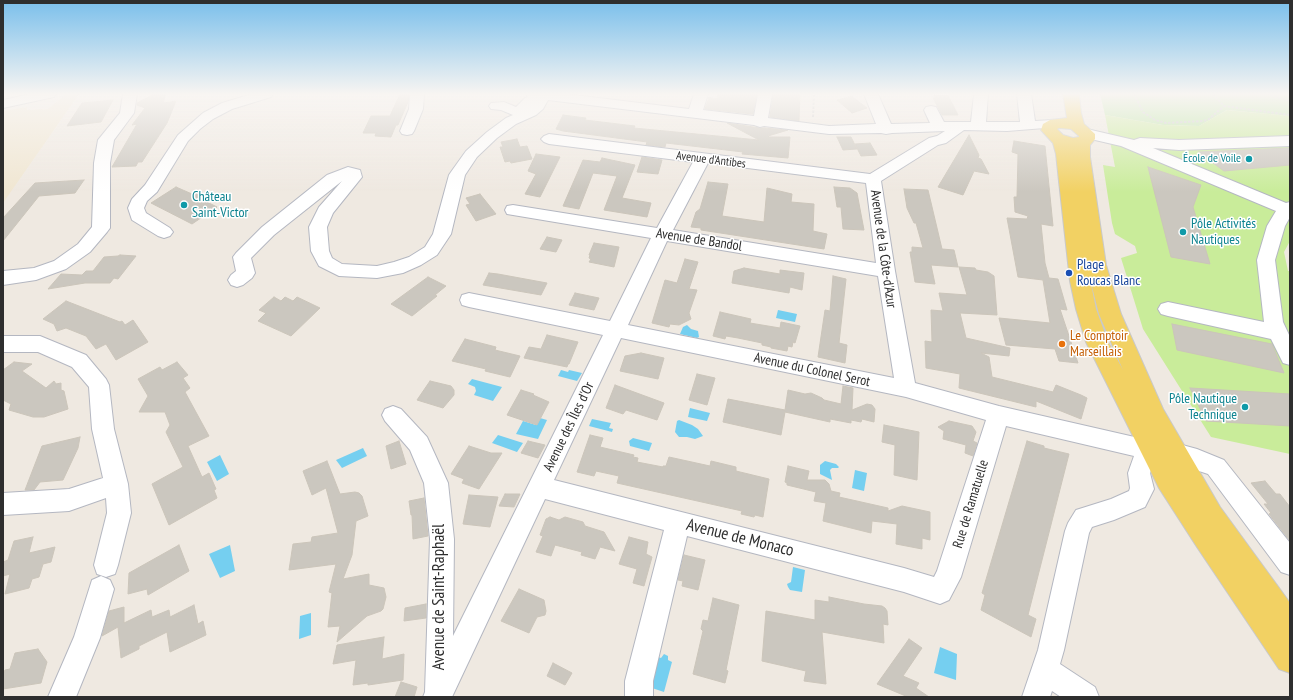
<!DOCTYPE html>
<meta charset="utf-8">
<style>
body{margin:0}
#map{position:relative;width:1293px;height:700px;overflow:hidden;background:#efe9e1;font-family:"PT Sans Narrow",sans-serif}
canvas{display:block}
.frame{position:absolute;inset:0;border:4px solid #2e2e2e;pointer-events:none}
</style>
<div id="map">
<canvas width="1293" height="700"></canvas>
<div class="frame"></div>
</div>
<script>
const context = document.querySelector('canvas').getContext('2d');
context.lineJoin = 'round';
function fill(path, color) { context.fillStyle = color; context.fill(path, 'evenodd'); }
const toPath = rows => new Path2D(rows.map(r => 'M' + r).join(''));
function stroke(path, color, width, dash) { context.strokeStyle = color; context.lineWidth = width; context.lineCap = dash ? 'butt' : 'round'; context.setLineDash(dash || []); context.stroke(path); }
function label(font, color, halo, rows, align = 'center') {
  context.font = font + ' "PT Sans Narrow",sans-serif'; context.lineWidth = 3; context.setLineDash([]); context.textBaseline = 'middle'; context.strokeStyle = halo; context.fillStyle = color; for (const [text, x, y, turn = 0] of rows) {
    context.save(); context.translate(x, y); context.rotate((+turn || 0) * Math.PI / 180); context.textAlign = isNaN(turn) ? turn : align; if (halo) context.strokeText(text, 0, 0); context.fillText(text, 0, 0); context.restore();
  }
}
const education = toPath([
 [66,94,79,94,3,203,3,111,27,107,27,110,48,109]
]);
const green = toPath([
 [1100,94,1290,94,1290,116,1227,110,1199,126,1163,125,1105,115]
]);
const pitch = toPath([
 [1227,110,1290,116,1290,241,1284,252,1288,271,1290,271,1290,454,1211,437,1143,329,1121,258,1137,253,1135,246,1115,234,1112,223,1103,165,1115,167,1105,115,1163,125,1199,126]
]);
const water = toPath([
 [778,310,797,314,795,322,776,318],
 [687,325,691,329,698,331,699,337,697,338,680,334,683,327],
 [561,370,568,372,569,370,582,373,577,381,558,376],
 [472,379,502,387,493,401,474,395,476,391,475,387,468,384],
 [690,408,710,413,707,421,688,417],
 [540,418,547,420,538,439,516,434,523,421,536,425],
 [592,419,611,423,609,428,613,429,612,432,589,426],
 [679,420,692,425,698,429,703,436,695,439,687,437,679,437,675,432,677,421],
 [498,435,523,443,517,452,492,443],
 [633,438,652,443,649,451,630,446,629,441],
 [363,448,367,456,342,468,336,460],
 [220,455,229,474,217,481,207,462],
 [825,461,836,464,839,467,838,468,832,468,830,470,832,480,820,474,820,465],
 [855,470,867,473,864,491,852,488],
 [230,545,235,571,220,578,209,554],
 [793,567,805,570,802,592,790,590,788,587,787,584,791,582],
 [311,613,311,635,299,639,300,616],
 [940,647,957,654,956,680,934,673],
 [664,654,668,656,668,660,672,662,664,692,649,687,658,657,661,658]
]);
const building = toPath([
 [154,94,166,94,163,103,176,101,167,123,142,162,138,162,136,166,112,167,137,124,132,125,145,108,137,105,137,103,154,94],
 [400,94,409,94,408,102,398,125,396,125,391,137,375,136,376,133,363,133,371,116,390,116,400,94],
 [718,94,757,94,753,114,705,109,709,97,717,99,718,94],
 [773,94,800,94,799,121,770,117,773,94],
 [934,95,948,95,958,115,942,115,933,98,935,98,934,95],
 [852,96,858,101,867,108,852,113,837,100,852,96],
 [113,100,101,122,67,126,82,103,113,100],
 [563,115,586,118,585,120,635,126,634,128,759,140,727,123,760,128,764,128,788,130,768,136,769,137,790,137,788,158,742,154,743,152,666,143,665,147,646,145,647,142,563,131,556,129,563,115],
 [969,135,979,155,978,158,981,159,989,174,974,171,963,195,938,187,969,135],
 [837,137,851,137,857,149,843,150,837,137],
 [517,139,520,147,527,146,532,159,511,163,510,161,505,162,500,147,503,147,501,142,517,139],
 [1014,141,1045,146,1053,226,1041,224,1045,263,1049,278,1058,279,1067,310,1060,309,1078,363,1059,361,1055,349,1006,345,999,318,1050,323,1043,280,1018,277,1007,218,1027,219,1028,216,1015,212,1014,197,1017,197,1018,154,1012,152,1014,141],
 [870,143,877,155,861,156,855,144,870,143],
 [1290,148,1290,165,1224,171,1198,152,1290,148],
 [536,154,560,157,540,197,525,194,536,174,528,171,536,154],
 [642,157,662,160,658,174,637,172,642,157],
 [602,158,635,165,622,198,651,203,647,217,604,210,617,176,593,173,579,209,563,206,583,160,600,162,602,158],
 [1148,167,1201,185,1193,207,1210,264,1171,257,1148,167],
 [84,180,75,193,39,196,3,241,3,218,35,183,84,180],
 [708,182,728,184,722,216,764,222,767,188,792,194,791,202,814,204,813,231,827,234,824,249,701,230,701,228,691,227,696,212,700,209,708,182],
 [176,187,192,194,203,193,201,199,217,207,192,224,151,203,176,187],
 [834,187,850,188,857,193,864,230,843,229,841,207,837,207,834,187],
 [904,189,928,190,942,249,954,250,958,267,931,265,935,284,915,282,910,252,912,252,912,247,923,248,916,223,914,223,907,208,904,189],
 [480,194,496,214,476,221,466,205,470,204,466,198,480,194],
 [547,237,562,240,556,252,540,249,547,237],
 [594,243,619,247,614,267,589,262,591,259,589,258,590,255,589,255,594,243],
 [120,255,136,256,118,279,114,278,110,283,85,283,48,289,61,274,82,275,86,271,93,271,104,257,118,256,120,255],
 [685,259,698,262,689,289,697,290,689,313,691,319,679,325,670,324,669,327,652,323,665,280,677,283,685,259],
 [959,267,975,268,976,270,988,272,994,276,997,315,960,313,966,338,1010,348,1009,356,981,353,989,357,992,377,1053,392,1056,385,1081,395,1087,398,1081,419,1036,401,1036,407,959,388,960,374,926,368,925,341,932,342,931,310,943,311,939,293,967,295,959,267],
 [744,268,780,274,780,270,804,273,802,290,790,287,789,293,732,283,734,271,744,268],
 [489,273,498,274,547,283,541,295,483,285,489,273],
 [833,276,846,279,839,343,847,345,845,363,818,357,825,310,830,311,833,276],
 [428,277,446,286,435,295,437,296,412,316,391,304,428,277],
 [575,293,599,298,594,310,569,305,575,293],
 [274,297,281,301,285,297,293,301,297,297,320,308,291,336,258,321,266,313,259,310,274,297],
 [66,301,120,322,122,321,125,325,133,320,148,342,116,360,106,344,96,349,86,336,66,328,57,331,54,324,43,319,66,301],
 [720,312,751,319,750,323,780,328,781,322,800,326,795,343,793,342,792,347,788,346,787,351,771,348,771,347,762,345,762,343,738,338,726,336,725,339,713,336,720,312],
 [1172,324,1272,344,1284,373,1177,350,1172,324],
 [547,335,578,342,569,364,568,364,567,367,524,358,529,347,541,349,547,335],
 [465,339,496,347,495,350,520,356,510,377,485,371,486,369,452,361,465,339],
 [641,353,664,358,658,379,620,371,625,356,641,353],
 [14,362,32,364,22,371,46,388,54,381,56,384,61,383,61,390,64,391,68,409,44,417,33,417,9,410,11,404,3,400,3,370,14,362],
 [177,362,188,375,183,378,190,388,185,392,209,436,188,446,202,477,209,473,216,489,214,490,217,498,169,525,152,484,183,467,166,432,170,425,165,412,139,412,148,396,138,379,160,367,162,370,177,362],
 [697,374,715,378,707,405,689,400,697,374],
 [430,381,451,386,454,390,454,395,443,408,417,400,430,381],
 [615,385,664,403,657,420,626,410,623,414,606,408,615,385],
 [843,386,853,388,852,410,867,404,872,405,875,409,874,422,862,419,861,422,851,420,851,423,830,419,830,422,785,412,781,435,723,422,728,399,785,410,788,390,805,394,811,393,822,398,824,400,841,404,843,386],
 [1190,388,1290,394,1290,426,1206,421,1190,388],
 [521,390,534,394,533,395,549,402,537,425,507,415,521,390],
 [949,421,972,426,976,432,973,441,977,443,973,456,965,453,966,445,943,439,944,431,938,427,949,421],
 [884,425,919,432,917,480,894,475,895,445,882,442,884,425],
 [590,435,603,438,600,447,634,455,633,457,638,458,637,462,663,467,663,466,666,466,669,457,710,466,711,461,736,467,736,471,769,479,763,517,755,515,754,517,741,514,742,511,617,483,619,476,596,471,594,476,577,472,590,435],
 [80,437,78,448,63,480,40,482,34,490,25,490,42,446,80,437],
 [399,441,406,464,391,469,386,446,399,441],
 [528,441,545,445,538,458,521,453,528,441],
 [1027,441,1044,446,1044,448,1069,454,1028,615,1036,619,1031,637,981,610,985,595,982,593,1027,441],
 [469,446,491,453,502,453,479,489,462,483,464,479,451,474,469,446],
 [327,461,340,494,355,492,359,493,362,496,368,516,356,521,352,555,343,579,369,574,369,585,384,588,386,597,383,609,381,611,367,616,337,642,340,626,328,627,332,593,329,592,336,564,289,570,293,544,311,542,312,537,338,533,326,488,312,495,303,471,327,461],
 [788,466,809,471,807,480,825,480,829,484,831,491,840,493,839,497,888,508,888,511,902,506,930,512,930,540,922,538,922,549,896,544,897,524,872,521,871,533,823,521,826,503,814,501,816,492,787,485,787,483,785,482,788,466],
 [1265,481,1276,494,1280,494,1290,507,1290,541,1269,514,1271,513,1264,504,1268,504,1251,483,1265,481],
 [505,494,520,494,514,507,499,506,505,494],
 [469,495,498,497,490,527,463,524,469,495],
 [424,498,428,536,413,539,412,515,411,515,409,501,424,498],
 [550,517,559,520,565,517,583,522,585,526,604,532,615,551,600,547,595,559,581,555,582,552,555,545,551,556,536,552,543,536,540,535,546,519,550,517],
 [33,537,29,553,55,547,51,562,43,564,39,577,32,579,29,588,5,594,10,574,3,576,3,562,8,560,14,541,33,537],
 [629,537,648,542,646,554,652,557,644,586,633,583,637,569,619,564,629,537],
 [179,545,189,571,148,595,147,589,128,594,129,573,179,545],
 [684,555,705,560,698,590,682,586,683,581,678,580,684,555],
 [519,589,544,600,546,611,545,615,537,617,529,633,501,621,519,589],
 [829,597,864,604,882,606,885,608,887,611,888,625,883,624,884,643,822,632,826,684,804,681,806,671,762,661,766,611,815,620,815,600,829,602,829,597],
 [713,598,739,605,726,670,728,671,725,683,693,674,703,631,701,629,703,620,708,621,713,598],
 [426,604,426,618,404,621,405,608,426,604],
 [194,605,198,624,203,621,206,635,170,652,167,632,139,646,139,649,121,658,118,627,102,636,109,611,124,607,124,623,151,610,152,617,169,610,170,617,194,605],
 [384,637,382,659,404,654,403,680,368,685,368,683,353,685,356,660,333,664,337,645,384,637],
 [909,639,922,648,903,676,919,683,916,688,929,697,908,697,877,684,909,639],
 [38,649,47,662,41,683,3,689,3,674,5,670,10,669,15,653,38,649],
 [553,663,572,673,565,685,547,676,553,663],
 [401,682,417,687,414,697,395,697,401,682]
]);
const path = toPath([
 [1134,94,1143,112,1155,120,1166,123,1203,121,1209,119,1224,106],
 [1213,94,1224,106,1290,115],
 [1267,94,1290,101],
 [813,117,814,94]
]);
const minor = toPath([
 [30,94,56,94,54,97,3,108,3,100,30,94],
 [123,94,137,94,134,113,114,140,110,163,110,228,107,232,90,252,66,269,36,280,3,285,3,271,34,268,54,261,78,244,92,227,94,163,98,140,120,113,123,94],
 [252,94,273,94,271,97,232,109,213,119,200,129,188,141,157,192,147,201,144,208,146,213,170,228,173,232,170,236,164,238,158,236,132,220,128,208,132,199,145,185,178,135,203,113,222,103,252,94],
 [410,94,424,94,423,109,414,131,412,134,407,135,402,134,400,131,409,109,410,94],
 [526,94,566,94,689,109,694,94,708,94,703,110,754,116,758,94,772,94,768,118,829,126,876,124,864,94,878,94,891,124,930,123,924,110,926,107,931,106,936,107,944,122,971,122,974,94,988,94,986,122,1020,122,1017,94,1031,94,1035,121,1052,120,1057,121,1059,124,1057,127,1007,131,964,130,946,143,938,145,881,181,895,271,915,383,999,406,1152,441,1175,443,1197,449,1224,460,1290,543,1290,575,1281,572,1208,474,1175,463,1156,461,1152,465,1150,473,1154,489,1145,507,1114,520,1092,527,1089,533,1064,650,1060,664,1095,687,1099,697,1061,697,1052,691,1050,697,1022,697,1038,650,1065,531,1068,523,1076,510,1111,499,1129,491,1130,488,1128,473,1134,456,1006,426,961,577,949,600,940,604,904,592,687,536,653,681,653,697,625,697,625,681,664,530,545,499,452,697,423,697,425,692,430,539,424,483,410,450,385,421,382,415,385,409,393,406,401,409,427,437,448,483,454,539,453,636,603,335,469,307,462,305,460,300,462,295,469,293,610,321,651,238,507,214,505,210,507,206,513,205,657,228,693,162,549,144,544,142,541,139,544,136,549,134,870,174,929,138,937,136,945,131,892,133,886,134,881,133,829,134,764,126,760,127,754,125,548,100,543,109,536,115,516,124,497,138,477,157,465,175,451,234,437,255,421,265,403,273,377,278,339,276,319,266,311,251,309,227,319,207,342,181,274,235,251,258,255,273,252,278,243,285,237,287,231,285,228,280,231,275,236,271,233,257,236,253,262,227,327,175,348,167,360,170,362,177,333,213,327,227,329,251,332,258,342,264,377,266,394,262,409,257,425,247,433,234,449,175,451,172,466,151,487,132,506,118,513,115,501,110,491,109,489,106,491,103,504,102,516,107,525,98,528,97,526,94],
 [708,163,866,183,876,263,673,230,708,163],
 [667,241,878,276,894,378,628,325,667,241],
 [621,338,906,397,986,420,937,571,934,577,904,568,554,480,621,338],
 [1087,129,1134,140,1140,138,1179,140,1290,136,1290,146,1179,150,1153,148,1286,203,1290,202,1290,217,1285,226,1275,260,1283,322,1290,337,1290,365,1283,363,1271,339,1168,316,1161,314,1158,309,1161,304,1168,302,1264,322,1257,260,1267,226,1276,211,1121,146,1082,137,1079,134,1082,131,1087,129],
 [3,336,40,336,86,355,106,379,109,385,114,429,128,484,131,513,118,565,115,574,106,577,97,574,94,565,107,513,106,498,69,511,3,515,3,493,69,489,103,478,92,429,89,387,72,367,38,352,3,352,3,336],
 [101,576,110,580,114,589,100,638,76,697,48,697,74,637,92,580,101,576]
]);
const major = toPath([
 [1063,94,1079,94,1081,113,1084,124,1095,134,1095,139,1090,145,1090,157,1106,265,1121,314,1163,409,1220,507,1290,603,1290,673,1279,669,1197,547,1159,488,1086,342,1076,309,1070,281,1056,154,1053,143,1041,130,1043,124,1050,120,1067,118,1063,94],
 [1059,128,1071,129,1079,136,1079,137,1073,138,1063,135,1057,129,1059,128],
 [1090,279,1099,314,1123,370,1108,342,1096,309,1090,279]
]);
const markers = [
 [1249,159,4,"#0f9aa8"],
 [184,205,4,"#0f9aa8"],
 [1183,232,4,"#0f9aa8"],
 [1069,273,4,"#1a4fb4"],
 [1062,344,4,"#e8710a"],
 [1245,407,4,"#0f9aa8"]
];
const farCulturenames = [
 ["École de Voile",1241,159]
];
const farStreetnames = [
 ["Avenue d'Antibes",711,160,7]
];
const cultureNames = [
 ["Château",192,197],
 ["Saint-Victor",192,213],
 ["Pôle Activités",1191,224],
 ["Nautiques",1191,240],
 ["Pôle Nautique",1237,399,"right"],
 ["Technique",1237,415,"right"]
];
const streetNames = [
 ["Avenue de Bandol",699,240,9],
 ["Avenue de la Côte-d'Azur",883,249,82],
 ["Avenue du Colonel Serot",812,370,12],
 ["Avenue des Îles d'Or",569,427,-64],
 ["Rue de Ramatuelle",971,504,-73]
];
const transitNames = [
 ["Plage",1077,265],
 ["Roucas Blanc",1077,281]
];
const foodNames = [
 ["Le Comptoir",1070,336],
 ["Marseillais",1070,352]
];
const nearStreetnames = [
 ["Avenue de Monaco",740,538,14],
 ["Avenue de Saint-Raphaël",439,597,-90]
];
fill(education, '#f0e6d1');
fill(green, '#b6e59e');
fill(pitch, '#c9ec9a');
fill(water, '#75cff0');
fill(building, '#cbc7bf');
stroke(building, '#cbc5ba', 1);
stroke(minor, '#b4b7c1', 2);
stroke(major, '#c9c9c9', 2);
stroke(path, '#c9c9c9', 2, [2.5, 1.5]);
fill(minor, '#fff');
fill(major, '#f2d163');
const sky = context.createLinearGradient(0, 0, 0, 192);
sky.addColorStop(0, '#7abfeb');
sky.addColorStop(0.49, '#f8f5f2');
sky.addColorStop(1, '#f8f5f200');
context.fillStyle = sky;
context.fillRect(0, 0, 1293, 192);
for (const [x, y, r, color] of markers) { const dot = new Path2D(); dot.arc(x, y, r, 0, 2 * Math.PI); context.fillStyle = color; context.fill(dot); stroke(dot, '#fff', 1.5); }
label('12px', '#0d838f', '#fff', farCulturenames, 'right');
label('12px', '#2e2e2e', '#fff', farStreetnames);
label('14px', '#0d838f', '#fff', cultureNames, 'left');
label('14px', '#2e2e2e', '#fff', streetNames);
label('14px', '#164399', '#fff', transitNames, 'left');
label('14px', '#c56008', '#fff', foodNames, 'left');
label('17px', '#2e2e2e', '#fff', nearStreetnames);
</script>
